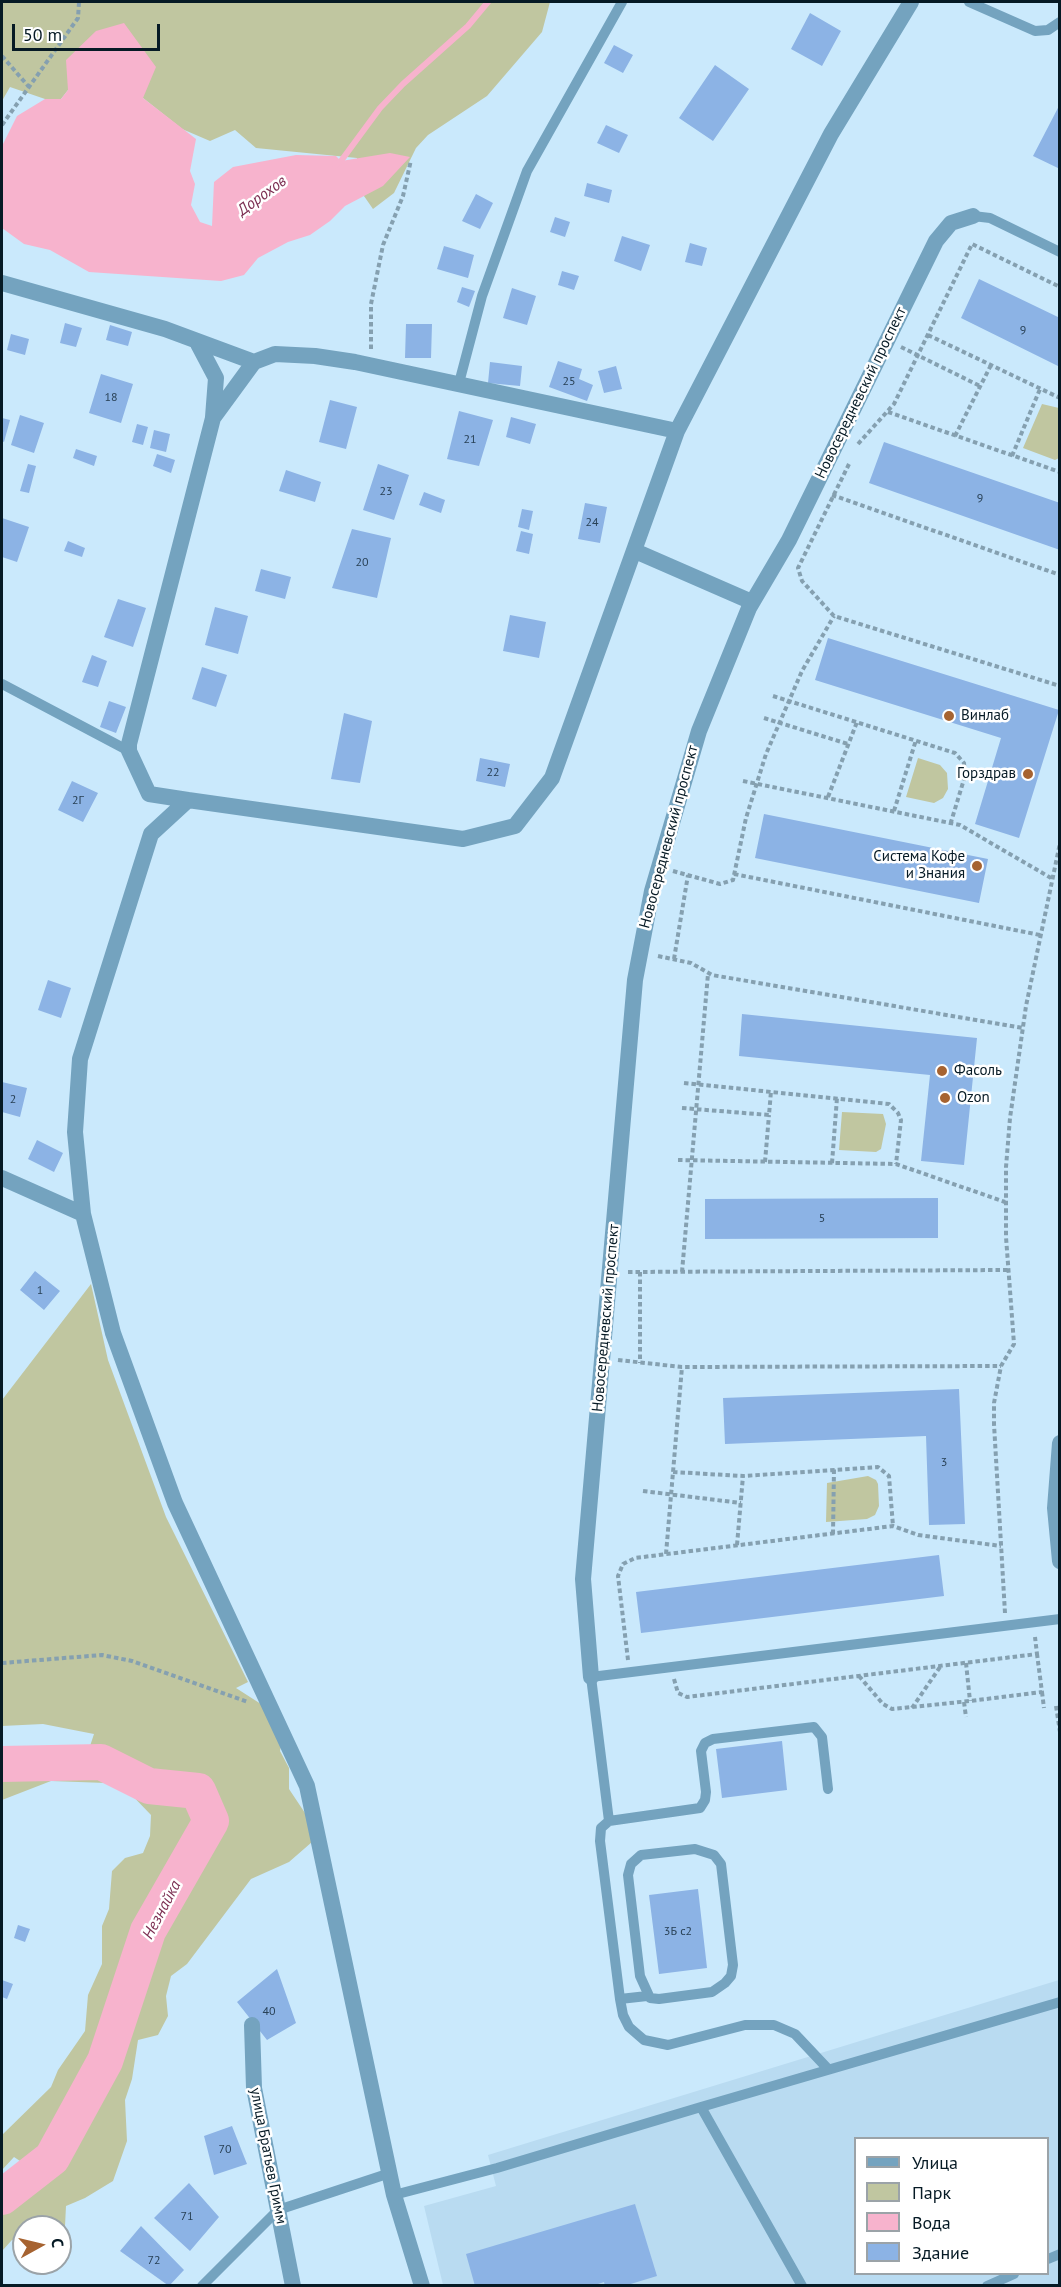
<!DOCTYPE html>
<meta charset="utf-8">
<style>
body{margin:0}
#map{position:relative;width:1061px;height:2287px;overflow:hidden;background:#cae9fc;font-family:"PT Sans",sans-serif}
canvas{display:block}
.frame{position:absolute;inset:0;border:3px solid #061a25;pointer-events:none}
.legend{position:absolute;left:854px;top:2137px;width:195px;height:138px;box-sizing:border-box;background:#fff;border:2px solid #9ba3a8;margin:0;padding:8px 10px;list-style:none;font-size:18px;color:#061a25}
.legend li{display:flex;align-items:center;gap:12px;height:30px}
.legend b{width:30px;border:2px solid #9ba3a8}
.north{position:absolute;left:12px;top:2215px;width:60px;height:60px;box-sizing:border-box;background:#fff;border:2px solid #9ba3a8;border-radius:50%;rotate:82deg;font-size:16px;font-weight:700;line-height:24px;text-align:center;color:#061a25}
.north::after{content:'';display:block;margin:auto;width:21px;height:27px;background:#a66331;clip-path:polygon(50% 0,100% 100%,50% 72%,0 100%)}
.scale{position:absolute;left:12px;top:24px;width:148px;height:27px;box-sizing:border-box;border:3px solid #061a25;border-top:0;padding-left:8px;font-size:18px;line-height:21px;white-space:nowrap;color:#061a25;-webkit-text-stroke:4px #fff;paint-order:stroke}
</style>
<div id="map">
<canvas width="1061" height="2287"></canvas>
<div class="frame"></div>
<ul class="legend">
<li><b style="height:8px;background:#74a3bf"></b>Улица</li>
<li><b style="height:16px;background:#c0c6a0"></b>Парк</li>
<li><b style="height:16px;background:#f7b3cd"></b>Вода</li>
<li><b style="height:16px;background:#8cb3e5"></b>Здание</li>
</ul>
<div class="north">С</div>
<div class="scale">50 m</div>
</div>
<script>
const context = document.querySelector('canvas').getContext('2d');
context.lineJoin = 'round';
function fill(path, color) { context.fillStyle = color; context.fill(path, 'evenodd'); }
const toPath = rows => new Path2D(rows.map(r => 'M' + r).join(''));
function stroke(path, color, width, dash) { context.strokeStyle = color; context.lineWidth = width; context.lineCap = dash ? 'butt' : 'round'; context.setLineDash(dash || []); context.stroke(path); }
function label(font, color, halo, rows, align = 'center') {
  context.font = font + ' "PT Sans",sans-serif'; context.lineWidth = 5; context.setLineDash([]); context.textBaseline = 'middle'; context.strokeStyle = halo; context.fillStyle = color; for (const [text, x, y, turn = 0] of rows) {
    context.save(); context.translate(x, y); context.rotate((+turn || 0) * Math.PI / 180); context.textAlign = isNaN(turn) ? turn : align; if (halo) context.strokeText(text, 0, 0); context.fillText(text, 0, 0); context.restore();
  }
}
const built = toPath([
 [1059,1980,1059,2285,443,2285,424,2206,496,2186,488,2155],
 [856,2138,1048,2138,1048,2274,856,2274]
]);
const green = toPath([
 [2,2,550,2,542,32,487,96,428,135,416,148,394,193,373,209,357,186,357,158,256,148,235,130,210,141,182,129,143,98,68,90,61,99,45,99,10,87,2,101],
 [1042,404,1059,408,1059,458,1055,460,1023,448],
 [918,758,940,765,947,773,948,789,943,798,934,803,906,797],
 [842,1112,883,1114,886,1124,881,1149,876,1152,839,1150],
 [91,1284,108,1360,166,1517,248,1682,236,1688,264,1706,284,1731,280,1751,289,1768,289,1789,311,1822,312,1842,289,1862,251,1879,187,1964,171,1976,166,1996,168,2016,158,2035,138,2040,132,2079,125,2100,127,2141,113,2181,85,2198,66,2206,65,2226,60,2231,60,2227,24,2227,24,2238,12,2240,2,2251,2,2205,14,2198,27,2184,26,2165,14,2157,2,2170,2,2135,51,2087,58,2070,85,2031,88,1995,102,1964,102,1926,109,1909,112,1871,125,1858,143,1853,150,1836,151,1815,125,1788,106,1783,51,1781,2,1800,2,1757,22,1753,89,1749,94,1734,43,1724,2,1726,2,1400],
 [868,1476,876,1480,878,1484,879,1506,875,1515,867,1519,826,1522,827,1483]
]);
const water = toPath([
 [124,23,156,67,143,98,196,139,190,171,195,184,191,205,200,222,212,226,214,182,233,167,296,155,336,156,341,161,390,153,410,157,383,186,345,206,330,221,310,235,288,242,258,258,244,275,221,281,89,272,50,250,24,244,2,228,2,146,17,116,45,99,61,99,68,90,66,60,96,31]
]);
const stream = toPath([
 [335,165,341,161,380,108,403,84,468,26,488,2]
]);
const river = toPath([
 [2,1764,101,1762,149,1786,198,1791,211,1821,148,1931,105,2061,52,2158,2,2197]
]);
const building = toPath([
 [810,13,841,31,822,66,791,49],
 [614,45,633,55,623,73,604,63],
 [715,65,749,89,713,141,679,118],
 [1060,104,1060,169,1033,156],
 [606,125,628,135,619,153,597,143],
 [587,183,612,190,609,203,584,196],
 [476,194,493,203,480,229,462,221],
 [555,217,570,222,565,237,550,232],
 [622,236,650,245,641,271,614,261],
 [690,243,707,248,702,266,685,262],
 [444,246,474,255,468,278,437,269],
 [562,271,579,276,574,290,558,285],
 [979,279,1060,318,1060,367,961,318],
 [462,287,475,291,469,307,457,302],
 [512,288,536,296,527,325,503,318],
 [65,323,82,328,76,347,60,343],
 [406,324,432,324,431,358,405,358],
 [110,325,132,332,128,346,106,340],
 [11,334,29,339,25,355,7,350],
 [558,361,582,369,579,379,593,385,587,401,549,387],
 [490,362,522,366,520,386,488,383],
 [616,366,622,389,604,393,598,371],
 [101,374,133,384,121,423,89,413],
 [330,400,357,407,346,449,319,442],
 [459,411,493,420,479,466,447,459],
 [20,415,44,423,34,453,11,445],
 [511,417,536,424,530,444,506,437],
 [2,418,10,420,4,442,2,441],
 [137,424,148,427,143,445,132,442],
 [154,430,170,434,166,452,150,448],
 [884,442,1060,503,1060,550,869,483],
 [76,449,97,456,94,466,73,458],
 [157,454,175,460,171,473,153,466],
 [28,464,36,466,29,493,20,491],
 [378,464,409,475,394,520,363,510],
 [286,470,321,482,315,502,279,491],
 [424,492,445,500,441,513,419,505],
 [585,503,607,507,600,543,578,539],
 [522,509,533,511,529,530,518,527],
 [2,518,29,527,17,562,2,557],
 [352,529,391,538,377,598,332,588],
 [521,531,533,534,529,554,516,551],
 [68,541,85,548,82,557,64,551],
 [261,569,291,577,285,599,255,591],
 [118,599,146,608,133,647,104,637],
 [215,607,248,616,238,654,205,645],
 [510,615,546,622,539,658,503,651],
 [828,638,1059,710,1019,838,975,824,1001,738,815,680],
 [92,655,107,661,98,687,82,682],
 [202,667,227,675,216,707,192,699],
 [109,701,126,707,116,733,100,727],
 [344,713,372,721,360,783,331,779],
 [480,758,510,764,505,787,476,781],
 [72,781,98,793,83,822,58,810],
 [764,814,988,859,979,903,755,858],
 [48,980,71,988,61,1018,38,1010],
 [742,1014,977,1038,964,1165,921,1161,930,1075,739,1056],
 [2,1082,27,1088,20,1117,2,1112],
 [37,1140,63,1153,54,1172,28,1159],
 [938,1198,938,1238,705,1239,705,1199],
 [35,1271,60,1291,44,1310,20,1290],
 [959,1389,965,1524,929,1525,926,1436,725,1444,723,1398],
 [939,1555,944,1596,641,1633,636,1592],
 [782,1741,787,1790,722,1798,716,1749],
 [698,1889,707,1968,659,1974,649,1895],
 [18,1925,30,1929,25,1942,14,1938],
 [277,1969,296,2023,267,2040,237,2002],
 [2,1980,13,1984,7,1999,2,1997],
 [232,2126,247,2164,214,2175,204,2136],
 [189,2183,219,2217,190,2251,154,2218],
 [635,2204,657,2276,624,2286,605,2286,604,2282,592,2286,475,2286,466,2254],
 [141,2226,184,2270,169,2286,120,2251]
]);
const path = toPath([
 [2,56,29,87],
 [2,125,78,18,79,2],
 [928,335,1060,398],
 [901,347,980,386],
 [371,349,371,304,383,245,403,196,411,160],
 [888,412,1060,472],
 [955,436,991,365],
 [858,444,894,404,972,244,1060,287],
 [1012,456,1040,389],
 [849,464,798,568,802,581,834,616,1060,686],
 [832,495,1060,575],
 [773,696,955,753,964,763,965,776,951,822],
 [764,718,848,744],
 [743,781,960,825,1051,878],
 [828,797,857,722],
 [894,811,916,740],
 [673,871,720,884,733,880,746,818,766,754,802,671,834,616],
 [734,874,1040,935],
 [658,956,691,963,712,975,1023,1028],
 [674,959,688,875],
 [684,1083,889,1104,898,1113,901,1120,896,1164],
 [682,1108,769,1115,771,1091],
 [678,1160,896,1164,1005,1202],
 [765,1162,769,1115],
 [832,1163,837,1098],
 [628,1272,1008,1270],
 [640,1272,640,1363],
 [682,1272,708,974],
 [618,1360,682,1367,1001,1366],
 [673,1472,743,1476,878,1467,889,1476,893,1526],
 [643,1491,741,1503],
 [833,1534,834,1469],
 [737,1545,743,1476],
 [666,1554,682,1367],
 [1005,1613,994,1424,994,1403,1001,1366,1014,1344,1006,1237,1006,1167,1010,1118,1026,1006,1060,843],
 [628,1660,618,1576,623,1564,635,1558,893,1526,918,1535,1001,1546],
 [2,1663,102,1655,132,1661,248,1702],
 [966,1663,970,1701],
 [859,1676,883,1704,892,1709,970,1701,1042,1692,1037,1654],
 [674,1679,678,1693,687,1697,1037,1654,1035,1637],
 [1042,1692,1044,1708],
 [964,1702,966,1717],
 [1056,1706,1060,1732],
 [912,1708,940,1667]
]);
const service = toPath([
 [969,2,1035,31,1048,30,1060,22],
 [973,216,990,218,1060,252],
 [459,383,482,296,527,171,622,2],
 [2,684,129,751],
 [828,1789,822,1737,814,1727,713,1739,705,1743,701,1751,706,1792,705,1800,700,1808,609,1821,591,1677,1060,1619],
 [609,1821,601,1828,600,1841,620,1999,623,2015,629,2027,644,2040,668,2045,745,2025,774,2025,795,2034,828,2069],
 [695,1849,714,1855,721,1864,733,1965,731,1976,725,1983,712,1992,659,1999,650,1998,640,1976,628,1875,631,1864,641,1855,695,1849],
 [620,1999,647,1996],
 [701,2107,1060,2002],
 [394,2195,497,2168,701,2107,802,2286],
 [1048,2259,1060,2254],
 [202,2286,278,2210,390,2173],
 [987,2286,1014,2274]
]);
const minor = toPath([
 [2,283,165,329,254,362],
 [197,342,216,378,213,417],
 [635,551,752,602],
 [188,800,149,794,129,751,129,744,213,418,254,362,275,354,315,356,355,362,677,431],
 [2,1178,83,1214],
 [1060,1443,1055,1508,1060,1561],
 [591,1677,583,1579,635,980,652,891,699,731,749,608,789,540,936,241,951,223,973,216],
 [252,2025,254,2088,293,2286],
 [422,2286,394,2195,307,1786,175,1503,113,1333,83,1214,75,1132,80,1059,151,834,188,800,463,839,515,826,552,778,677,431,831,134,911,2]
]);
const markers = [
 [949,716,6,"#a66331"],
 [1028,774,6,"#a66331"],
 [977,866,6,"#a66331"],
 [942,1071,6,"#a66331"],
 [945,1098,6,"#a66331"]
];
const numberNames = [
 ["9",1023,331],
 ["25",569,382],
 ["18",111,398],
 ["21",470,440],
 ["23",386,492],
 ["9",980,499],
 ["24",592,523],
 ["20",362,563],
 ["22",493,773],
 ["2Г",78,801],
 ["2",13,1100],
 ["5",822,1219],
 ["1",40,1291],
 ["3",944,1463],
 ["3Б с2",678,1932],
 ["40",269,2012],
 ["70",225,2150],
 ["71",187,2217],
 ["72",154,2261]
];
const streetNames = [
 ["Новосередневский проспект",861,393,-64],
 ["Новосередневский проспект",669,837,-75],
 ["Новосередневский проспект",606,1318,-85],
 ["улица Братьев Гримм",268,2156,79]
];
const poiNames = [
 ["Винлаб",961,716],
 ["Горздрав",1016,774,"right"],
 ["Система Кофе",965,857,"right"],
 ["и Знания",965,874,"right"],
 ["Фасоль",954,1071],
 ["Ozon",957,1098]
];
const waterNames = [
 ["Дорохов",262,196,-36],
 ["Незнайка",162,1910,-62]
];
fill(built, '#b9dbf1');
fill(green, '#c0c6a0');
fill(water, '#f7b3cd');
stroke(stream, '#f7b3cd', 6);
stroke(river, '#f7b3cd', 36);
fill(building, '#8cb3e5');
stroke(path, '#85a0b0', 4, [4.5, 3]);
stroke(service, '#74a3bf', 10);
stroke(minor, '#74a3bf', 16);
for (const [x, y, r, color] of markers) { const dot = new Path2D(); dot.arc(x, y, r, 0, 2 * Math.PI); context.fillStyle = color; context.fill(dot); stroke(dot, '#fff', 2); }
label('12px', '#284055', null, numberNames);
label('15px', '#061a25', '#fff', streetNames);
label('15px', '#061a25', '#fff', poiNames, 'left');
label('italic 16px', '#7c2f52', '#fff', waterNames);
</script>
